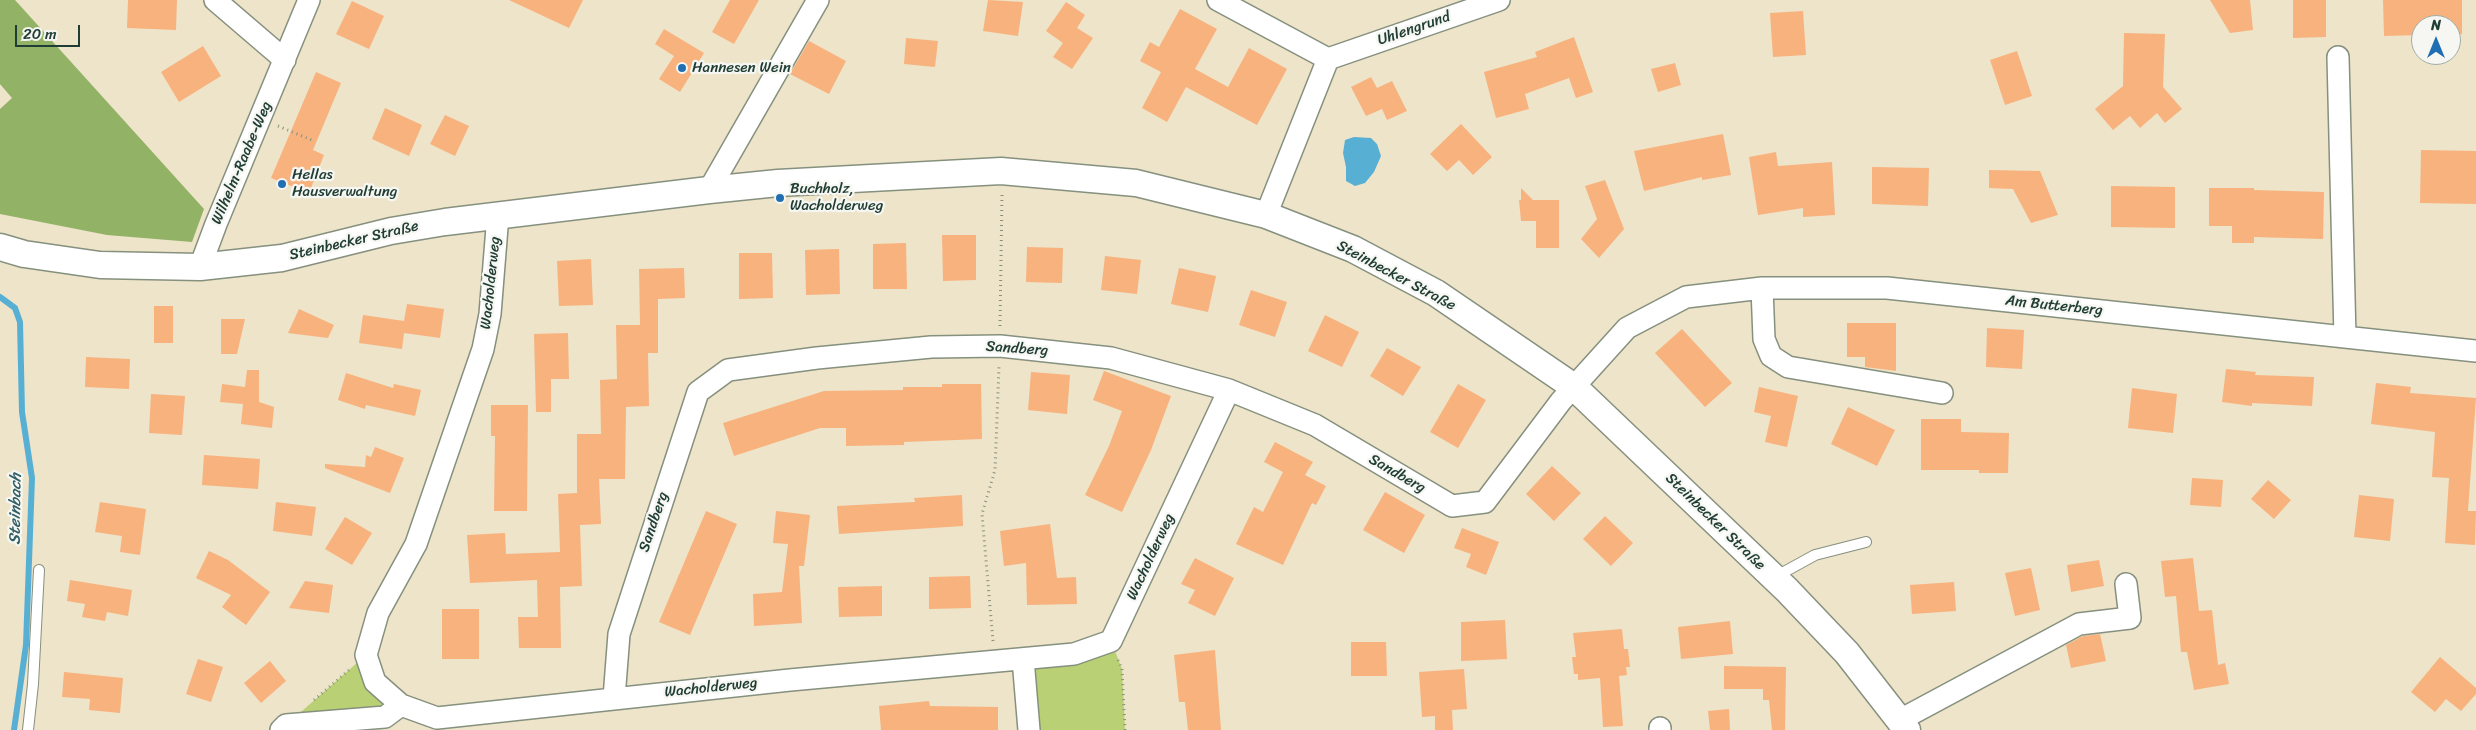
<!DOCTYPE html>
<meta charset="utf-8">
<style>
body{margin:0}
#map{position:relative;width:2476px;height:730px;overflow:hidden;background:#ede4c9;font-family:Sriracha,sans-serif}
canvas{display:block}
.north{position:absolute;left:2411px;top:15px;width:50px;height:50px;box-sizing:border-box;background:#f6f6f2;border:1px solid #a0aca6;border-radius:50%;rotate:0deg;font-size:14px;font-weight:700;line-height:20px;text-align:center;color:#1f3d34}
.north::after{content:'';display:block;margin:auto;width:18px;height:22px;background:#1f6fb2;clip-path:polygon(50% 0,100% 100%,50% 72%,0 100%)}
.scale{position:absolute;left:15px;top:25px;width:65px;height:22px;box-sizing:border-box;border:2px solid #1f3d34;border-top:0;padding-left:6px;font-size:15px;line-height:18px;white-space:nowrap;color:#1f3d34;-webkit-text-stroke:4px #f6f6f2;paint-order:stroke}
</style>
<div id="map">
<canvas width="2476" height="730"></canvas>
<div class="north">N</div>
<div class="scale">20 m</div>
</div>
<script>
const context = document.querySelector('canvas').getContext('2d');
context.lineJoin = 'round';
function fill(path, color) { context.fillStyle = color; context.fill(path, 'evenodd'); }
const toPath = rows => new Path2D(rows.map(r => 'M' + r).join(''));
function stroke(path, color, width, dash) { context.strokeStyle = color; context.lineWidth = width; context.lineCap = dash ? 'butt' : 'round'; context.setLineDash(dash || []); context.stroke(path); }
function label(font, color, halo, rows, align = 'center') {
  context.font = font + ' Sriracha,sans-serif'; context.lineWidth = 4.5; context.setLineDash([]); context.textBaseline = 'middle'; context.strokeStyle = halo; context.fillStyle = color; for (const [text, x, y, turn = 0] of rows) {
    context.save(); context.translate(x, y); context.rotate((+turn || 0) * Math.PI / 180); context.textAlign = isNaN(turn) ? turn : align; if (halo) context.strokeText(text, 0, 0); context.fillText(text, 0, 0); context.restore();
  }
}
const green = toPath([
 [1111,641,1122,669,1125,730,1029,730,1023,659],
 [366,655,401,705,286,725]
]);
const forest = toPath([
 [0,0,15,0,204,209,192,242,107,235,0,214,0,109,12,98,0,84]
]);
const water = toPath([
 [1354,137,1371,138,1377,144,1381,156,1374,172,1365,183,1355,186,1346,181,1346,167,1343,153,1345,140]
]);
const stream = toPath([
 [0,297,15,308,20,322,22,412,32,478,26,645,14,730]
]);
const building = toPath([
 [128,0,177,0,176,30,127,28],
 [509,0,583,0,569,28],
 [730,0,759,0,734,44,712,32],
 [988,0,1023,2,1018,36,983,31],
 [2210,0,2250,0,2253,30,2230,33],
 [2293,0,2326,0,2326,37,2293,38],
 [2383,0,2462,0,2462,34,2451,34,2451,25,2421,25,2421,35,2384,36],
 [352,1,384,16,369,49,336,34],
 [1066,2,1085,15,1077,28,1093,38,1072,69,1053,57,1063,43,1046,31],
 [1180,9,1217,29,1195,69,1228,87,1249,48,1287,69,1257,125,1186,87,1167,122,1142,108,1161,72,1140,61,1150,42,1159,47],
 [1803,11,1806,55,1773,57,1770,13],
 [664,29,704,53,680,92,659,79,674,56,655,44],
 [2124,33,2165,34,2163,87,2182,109,2165,123,2157,113,2140,128,2130,116,2113,130,2095,109,2123,86],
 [1574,37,1593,92,1576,98,1569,78,1525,94,1529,109,1496,118,1484,72,1537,57,1535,52],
 [906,38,938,41,935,67,904,64],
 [809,41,846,61,829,94,790,74],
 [203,46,221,76,179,102,161,72],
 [2017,51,2032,96,2005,105,1990,60],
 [1675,63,1681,85,1658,92,1651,69],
 [316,72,341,83,313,150,324,155,309,193,271,178],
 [1371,77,1377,88,1392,81,1407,111,1387,120,1382,109,1366,116,1351,87],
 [385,108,422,125,409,156,372,139],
 [445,115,469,126,455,156,430,144],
 [1461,124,1492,157,1473,175,1459,160,1447,171,1430,154],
 [1723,134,1731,175,1702,180,1702,177,1644,191,1634,151],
 [2421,150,2476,151,2476,204,2420,203],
 [1776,152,1778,166,1832,162,1835,215,1803,217,1803,208,1758,215,1749,157],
 [1872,167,1929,168,1928,206,1872,204],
 [1989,170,2040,171,2058,215,2031,223,2013,189,1989,188],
 [1605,180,1624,229,1599,258,1581,239,1597,219,1585,186],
 [2111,186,2175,187,2175,228,2111,227],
 [1521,188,1533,200,1559,200,1559,248,1536,248,1536,221,1521,221,1519,200,1521,200],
 [2209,188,2254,188,2254,190,2324,192,2323,239,2254,237,2254,243,2232,243,2232,226,2209,226],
 [942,235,976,235,976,280,943,281],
 [906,243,907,289,873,289,873,244],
 [1027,247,1063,248,1062,283,1026,282],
 [839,249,840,294,806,295,805,250],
 [739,253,772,253,773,298,739,299],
 [1105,256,1141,260,1137,294,1101,290],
 [591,259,593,305,559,306,557,261],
 [684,268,685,298,658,299,658,353,648,353,649,406,626,407,625,479,599,479,601,524,580,525,582,586,560,587,561,648,519,648,518,617,538,617,537,580,470,583,467,535,505,533,506,554,560,552,558,494,577,493,577,434,601,434,600,380,617,379,616,325,640,325,639,269],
 [1179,268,1216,276,1208,312,1171,304],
 [1251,290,1287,302,1275,337,1239,325],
 [407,304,444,309,440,338,404,333,402,349,359,343,363,315,404,321],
 [154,306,173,306,173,343,154,343],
 [299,309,334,325,328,338,288,333],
 [1325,315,1359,332,1342,367,1308,351],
 [221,319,245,319,237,354,221,354],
 [1847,323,1896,323,1896,371,1865,367,1865,357,1847,357],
 [1987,328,2024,330,2022,369,1986,367],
 [1682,329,1732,383,1705,407,1655,353],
 [568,333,569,379,551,379,551,412,536,412,534,334],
 [1387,348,1421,367,1403,396,1370,376],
 [86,357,130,359,129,389,85,387],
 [2226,369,2256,372,2255,375,2314,377,2312,406,2252,403,2252,406,2222,402],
 [247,370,259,370,259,402,274,407,272,428,241,424,243,404,220,402,222,384,245,387],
 [1104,371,1171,396,1151,450,1122,512,1085,495,1109,446,1122,411,1093,400],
 [1031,372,1070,375,1067,414,1028,410],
 [346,373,393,388,394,384,421,390,415,416,366,405,365,409,338,400],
 [2376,383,2411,387,2410,393,2476,398,2468,511,2476,511,2475,545,2445,543,2449,478,2432,477,2435,432,2371,424],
 [942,384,981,384,982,439,904,442,904,445,846,446,846,428,820,428,734,456,723,423,824,391,903,390,903,387,942,387],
 [1458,384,1486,400,1458,448,1430,432],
 [1759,387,1798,396,1787,447,1765,442,1771,416,1754,412],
 [2132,388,2177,394,2173,433,2128,428],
 [151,394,185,396,182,435,149,433],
 [491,405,528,405,527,511,494,511,495,436,491,436],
 [1848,407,1895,430,1877,466,1831,444],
 [1921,419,1961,419,1961,432,2009,433,2008,473,1979,473,1979,470,1921,470],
 [1275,442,1313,462,1305,475,1326,486,1316,505,1312,503,1283,565,1236,544,1254,507,1263,512,1283,472,1264,462],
 [375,447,404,458,390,493,325,468,325,464,365,467,366,455,371,457],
 [204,455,260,459,258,489,202,485],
 [1552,466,1581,493,1554,521,1526,494],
 [2192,478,2223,480,2221,507,2190,505],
 [2268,480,2291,500,2274,519,2251,499],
 [1385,492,1425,515,1404,553,1363,530],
 [962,495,963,526,839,534,837,506,915,502,914,498],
 [2359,495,2394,499,2390,541,2354,537],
 [100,502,146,509,140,555,120,552,122,536,95,532],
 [276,502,316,507,312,536,273,531],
 [706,511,737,524,690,635,659,622],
 [776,511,810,515,804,566,799,566,802,623,754,626,753,594,782,592,788,544,773,543],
 [1605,516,1633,543,1611,566,1583,539],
 [345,517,372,533,352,565,325,549],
 [1050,524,1057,578,1076,577,1077,604,1027,605,1026,563,1004,566,1000,531],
 [1462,528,1499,542,1486,575,1466,567,1471,554,1454,548],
 [209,551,228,560,270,592,246,625,222,607,231,595,196,578],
 [1195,558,1234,578,1215,616,1188,603,1195,590,1181,584],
 [2193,558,2199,611,2212,610,2218,665,2225,663,2229,684,2194,690,2187,652,2181,652,2176,596,2165,597,2161,561],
 [2099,560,2104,586,2071,592,2067,565],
 [2031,568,2040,610,2015,616,2005,573],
 [970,576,971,608,929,609,929,577],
 [70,580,132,590,128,616,107,612,105,621,82,617,85,604,67,601],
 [305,581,333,585,329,613,289,608],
 [1954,582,1956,611,1912,614,1910,585],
 [882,586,882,616,839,617,838,587],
 [442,609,479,609,479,659,442,659],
 [1505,620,1507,659,1461,661,1461,622],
 [1730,621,1733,654,1681,659,1678,627],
 [1622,629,1624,649,1628,649,1630,667,1626,667,1627,675,1619,676,1623,726,1603,727,1600,678,1578,680,1578,674,1574,674,1572,657,1576,657,1573,633],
 [2100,634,2106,661,2071,668,2066,645,2083,636],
 [1351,642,1386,642,1387,676,1351,676],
 [1215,650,1221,730,1188,730,1185,702,1179,702,1174,655],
 [2440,657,2476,688,2476,694,2461,711,2446,699,2435,712,2411,692],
 [198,659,223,667,211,702,186,694],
 [270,661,286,681,261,703,244,683],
 [1724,666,1786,667,1785,730,1772,730,1769,700,1763,700,1763,689,1724,689],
 [1464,669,1467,709,1452,710,1453,730,1435,730,1435,716,1422,717,1419,672],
 [64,672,123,678,120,713,89,710,90,699,62,697],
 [929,701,930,706,998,707,998,730,881,730,879,706],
 [1729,709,1730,730,1710,730,1708,711]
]);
const path = toPath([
 [278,126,314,141],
 [1000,326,1002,194],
 [993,641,982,514,995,470,999,367],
 [1118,660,1122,669,1125,730],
 [314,700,349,670]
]);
const service = toPath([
 [1775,577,1815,555,1866,542],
 [28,730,33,684,39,570]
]);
const minor = toPath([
 [215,0,285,60],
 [1218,0,1328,59],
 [2338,57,2345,337],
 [709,190,818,0],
 [498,215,490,314,483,349,416,544,378,613,366,655,375,682,401,705,437,718,790,680,1074,654,1111,641,1229,390],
 [1266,215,1328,59,1499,0],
 [200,267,216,224,309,0],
 [1762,288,1764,339,1771,356,1788,367,1942,393],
 [1023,659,1029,730],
 [614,698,619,634,698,392,728,370,817,358,931,347,1000,346,1111,358,1229,390,1315,425,1452,506,1485,502,1561,401,1627,328,1686,297,1762,288,1887,288,2476,351],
 [1900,720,2079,624,2130,618,2126,584],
 [1660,728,1660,730],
 [281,730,286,725,385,717,401,705]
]);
const tertiary = toPath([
 [0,247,24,254,100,265,200,267,282,258,391,231,445,222,709,190,778,183,1001,171,1136,183,1266,215,1353,249,1436,293,1574,387,1787,590,1847,653,1907,730]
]);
const markers = [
 [682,68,5,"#1f6fb2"],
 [282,184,5,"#1f6fb2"],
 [780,198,5,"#1f6fb2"]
];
const streetNames = [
 ["Uhlengrund",1414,29,-19],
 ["Wilhelm-Raabe-Weg",242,163,-67],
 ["Steinbecker Straße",354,241,-13],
 ["Steinbecker Straße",1396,276,28],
 ["Wacholderweg",491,283,-84],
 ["Am Butterberg",2054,306,6],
 ["Sandberg",1017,349,4],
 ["Sandberg",1397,474,30],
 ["Sandberg",654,522,-71],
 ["Steinbecker Straße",1715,522,44],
 ["Wacholderweg",1151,557,-65],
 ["Wacholderweg",711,688,-6]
];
const poiNames = [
 ["Hannesen Wein",692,68],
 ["Hellas",292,175],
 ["Hausverwaltung",292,192],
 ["Buchholz,",790,189],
 ["Wacholderweg",790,206]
];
const waterNames = [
 ["Steinbach",16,509,-89]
];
fill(green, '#b9d075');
fill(forest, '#92b266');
fill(water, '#58afd4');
stroke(stream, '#58afd4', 6);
fill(building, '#f8b27e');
stroke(service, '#86907e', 12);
stroke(minor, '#86907e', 24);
stroke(tertiary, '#86907e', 29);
stroke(path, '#86907e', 3, [1, 4]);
stroke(service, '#fff', 10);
stroke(minor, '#fff', 21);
stroke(tertiary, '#fff', 26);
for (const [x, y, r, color] of markers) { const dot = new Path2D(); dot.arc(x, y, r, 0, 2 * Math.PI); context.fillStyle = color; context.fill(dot); stroke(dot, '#f6f6f2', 2); }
label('15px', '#1f3d34', '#f6f6f2', streetNames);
label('15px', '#1f3d34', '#f6f6f2', poiNames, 'left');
label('italic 16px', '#305f64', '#f6f6f2', waterNames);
</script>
